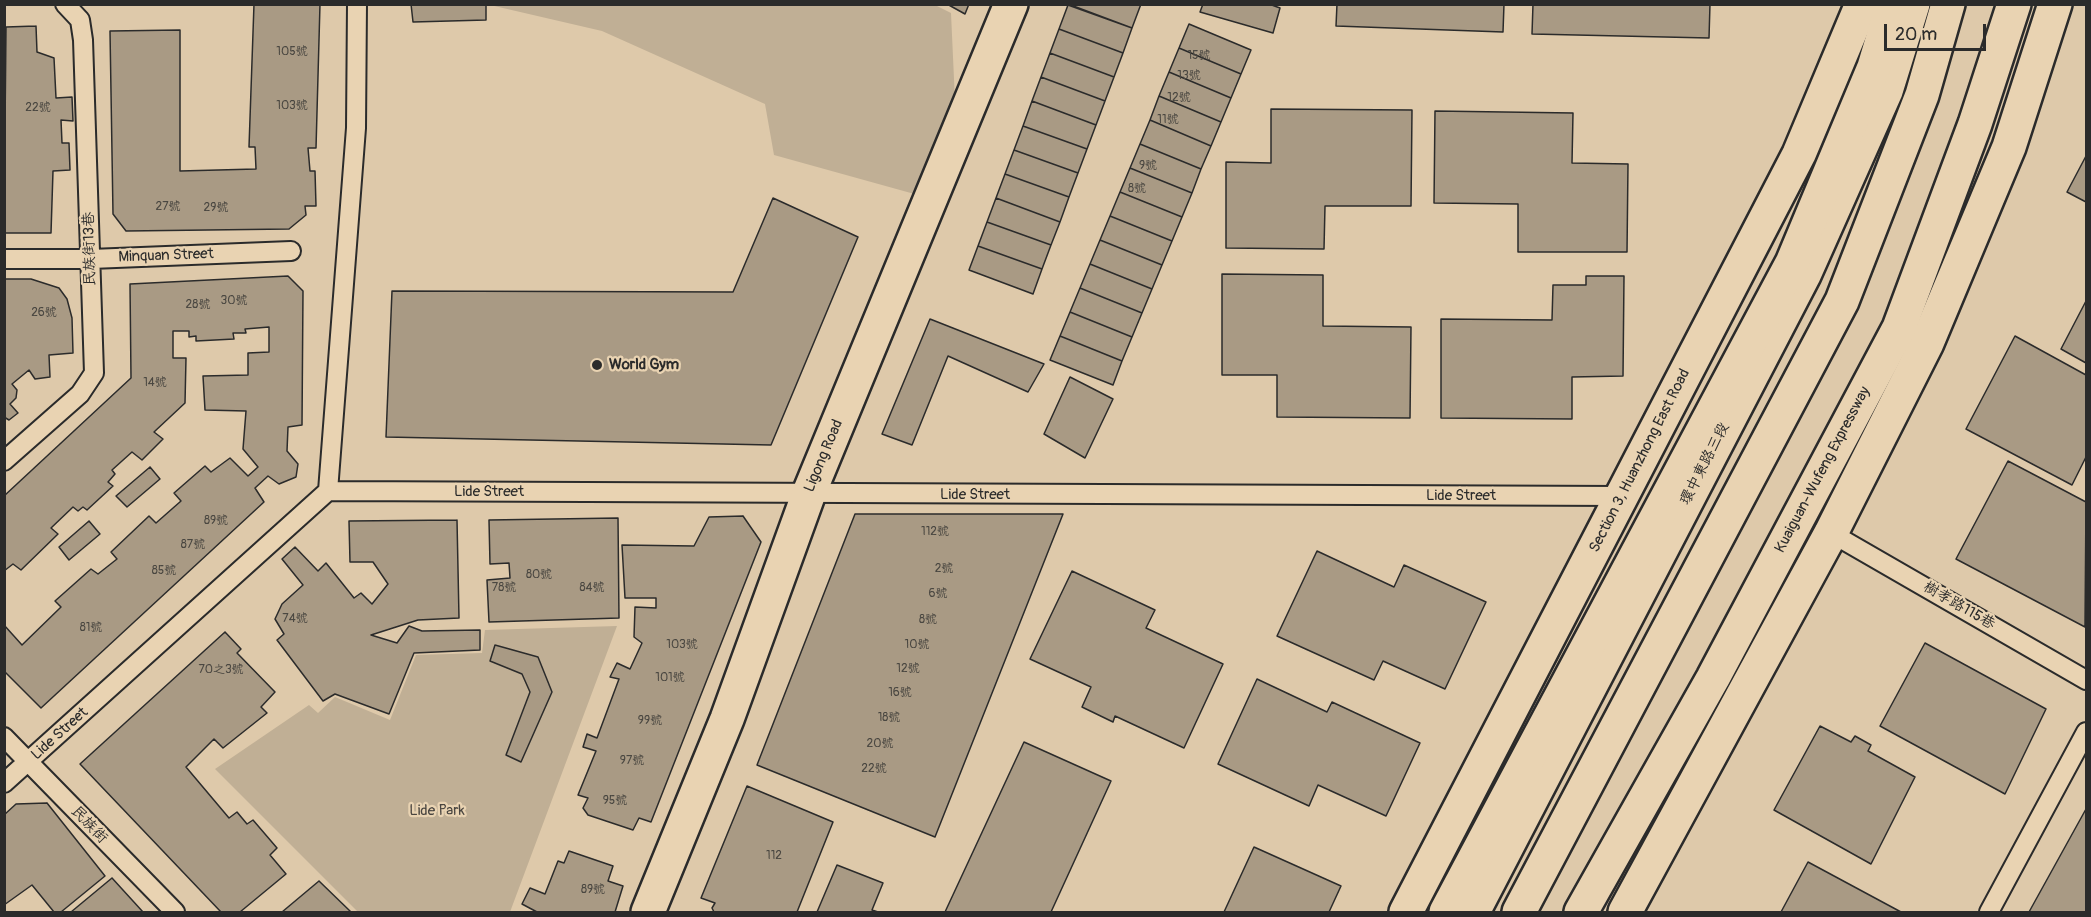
<!DOCTYPE html>
<meta charset="utf-8">
<style>
body{margin:0}
#map{position:relative;width:2091px;height:917px;overflow:hidden;background:#dec9aa;font-family:Pangolin,sans-serif}
canvas{display:block}
.frame{position:absolute;inset:0;border:6px solid #2b2b2b;pointer-events:none}
.scale{position:absolute;left:1884px;top:24px;width:102px;height:27px;box-sizing:border-box;border:3px solid #2b2b2b;border-top:0;padding-left:8px;font-size:18px;line-height:21px;white-space:nowrap;color:#2b2b2b;-webkit-text-stroke:4px #e9d3b2;paint-order:stroke}
</style>
<div id="map">
<canvas width="2091" height="917"></canvas>
<div class="frame"></div>
<div class="scale">20 m</div>
</div>
<script>
const context = document.querySelector('canvas').getContext('2d');
context.lineJoin = 'round';
function fill(path, color) { context.fillStyle = color; context.fill(path, 'evenodd'); }
const toPath = rows => new Path2D(rows.map(r => 'M' + r).join(''));
function stroke(path, color, width, dash) { context.strokeStyle = color; context.lineWidth = width; context.lineCap = dash ? 'butt' : 'round'; context.setLineDash(dash || []); context.stroke(path); }
function label(font, color, halo, rows, align = 'center') {
  context.font = font + ' Pangolin,"LXGW WenKai TC",sans-serif'; context.lineWidth = 4.5; context.setLineDash([]); context.textBaseline = 'middle'; context.strokeStyle = halo; context.fillStyle = color; for (const [text, x, y, turn = 0] of rows) {
    context.save(); context.translate(x, y); context.rotate((+turn || 0) * Math.PI / 180); context.textAlign = isNaN(turn) ? turn : align; if (halo) context.strokeText(text, 0, 0); context.fillText(text, 0, 0); context.restore();
  }
}
const green = toPath([
 [490,5,935,5,951,13,955,101,918,195,774,155,765,104,602,31],
 [617,626,510,912,358,912,215,769,309,705,318,713,335,697,390,720,416,655,482,653,485,630]
]);
const building = toPath([
 [254,4,320,4,316,148,308,148,310,171,315,171,316,206,305,206,306,215,289,229,126,231,113,214,110,31,180,30,180,171,256,169,255,147,249,147,254,4],
 [411,4,486,4,486,20,413,22,411,4],
 [947,4,969,4,965,14,947,4],
 [1068,4,1141,4,1132,28,1068,4],
 [1203,4,1269,4,1280,8,1273,33,1200,12,1203,4],
 [1337,4,1504,4,1503,32,1336,26,1337,4],
 [1533,4,1710,4,1709,38,1532,34,1533,4],
 [1068,5,1132,28,1123,53,1059,29,1068,5],
 [1189,24,1251,50,1241,74,1179,48,1189,24],
 [36,26,37,52,54,58,56,98,72,97,73,121,61,120,62,143,69,143,70,170,53,171,51,233,4,233,6,27,36,26],
 [1059,29,1123,53,1114,77,1050,53,1059,29],
 [1179,48,1241,74,1231,98,1169,72,1179,48],
 [1050,53,1114,77,1105,101,1041,77,1050,53],
 [1169,72,1231,98,1221,122,1159,96,1169,72],
 [1041,77,1105,101,1096,125,1032,101,1041,77],
 [1159,96,1221,122,1211,146,1150,120,1159,96],
 [1032,101,1096,125,1087,149,1023,126,1032,101],
 [1271,109,1412,110,1411,206,1325,206,1324,249,1226,248,1226,162,1271,163,1271,109],
 [1435,111,1573,113,1572,163,1628,164,1627,252,1518,252,1518,204,1434,203,1435,111],
 [1150,120,1211,146,1201,169,1140,144,1150,120],
 [1023,126,1087,149,1078,173,1014,150,1023,126],
 [1140,144,1201,169,1192,193,1130,168,1140,144],
 [1014,150,1078,173,1069,197,1005,174,1014,150],
 [2086,156,2086,202,2067,192,2086,156],
 [1130,168,1192,193,1182,217,1120,192,1130,168],
 [1005,174,1069,197,1060,222,996,198,1005,174],
 [1120,192,1182,217,1172,241,1110,216,1120,192],
 [773,198,858,237,771,445,386,437,392,291,733,292,773,198],
 [996,198,1060,222,1051,245,987,222,996,198],
 [1110,216,1172,241,1162,265,1100,240,1110,216],
 [987,222,1051,245,1042,269,978,246,987,222],
 [1100,240,1162,265,1152,289,1090,264,1100,240],
 [978,246,1042,269,1033,294,969,270,978,246],
 [1090,264,1152,289,1142,313,1080,288,1090,264],
 [1222,274,1323,275,1323,326,1411,327,1410,418,1277,417,1277,375,1222,375,1222,274],
 [288,276,303,291,302,425,288,427,287,451,298,464,296,477,279,484,268,476,255,488,264,502,41,708,4,671,4,625,22,645,61,607,55,601,91,569,98,574,117,559,111,552,149,516,156,523,181,501,174,493,205,466,211,472,230,458,248,476,258,467,243,449,246,411,205,410,203,376,248,375,248,353,269,352,269,327,245,329,246,333,233,333,234,339,196,341,196,336,189,337,189,331,173,331,173,358,186,358,185,403,154,432,163,439,142,460,132,452,112,470,115,474,108,482,113,486,87,510,83,507,78,511,73,507,51,528,58,534,21,570,13,564,4,571,4,496,131,378,130,284,288,276],
 [1586,276,1624,276,1623,376,1572,377,1572,419,1441,418,1441,319,1552,320,1553,285,1586,285,1586,276],
 [4,279,31,279,59,288,67,299,72,318,73,353,49,355,50,377,35,379,29,370,12,384,17,390,16,398,10,404,18,413,9,420,4,417,4,279],
 [1080,288,1142,313,1132,337,1070,312,1080,288],
 [2086,301,2086,363,2061,349,2086,301],
 [1070,312,1132,337,1122,361,1060,336,1070,312],
 [930,319,1044,364,1028,392,948,356,912,445,882,434,930,319],
 [1060,336,1122,361,1113,385,1050,360,1060,336],
 [2015,336,2086,375,2086,457,2072,485,1966,429,2015,336],
 [1070,377,1113,399,1085,458,1044,434,1070,377],
 [2008,461,2086,502,2085,627,1956,559,2008,461],
 [150,467,160,479,127,507,116,496,150,467],
 [855,514,1063,514,935,837,757,765,855,514],
 [743,516,761,542,651,822,639,818,633,830,588,815,583,808,588,798,578,795,596,751,583,747,587,734,597,738,619,679,610,677,617,663,630,669,642,643,634,637,635,607,656,608,656,598,625,598,622,545,694,546,709,517,743,516],
 [618,518,619,618,489,622,487,580,510,578,509,563,490,564,489,520,618,518],
 [457,520,459,618,418,620,371,635,397,643,409,626,422,631,480,630,480,650,414,653,389,714,335,694,323,701,277,640,284,634,275,619,282,604,303,585,282,559,295,547,318,571,326,563,354,598,361,593,372,604,388,584,373,562,350,562,349,521,457,520],
 [89,521,100,534,69,560,59,547,89,521],
 [1317,551,1394,587,1404,565,1486,602,1445,689,1383,661,1374,680,1277,636,1317,551],
 [1072,571,1155,610,1146,628,1223,664,1184,748,1115,716,1113,722,1082,707,1091,687,1030,659,1072,571],
 [225,632,241,649,237,653,275,692,261,707,267,713,223,748,214,739,186,767,229,818,237,812,247,824,253,820,277,848,270,855,286,874,240,912,221,912,80,764,225,632],
 [1925,643,2046,709,2005,794,1880,726,1925,643],
 [495,645,538,657,552,692,521,762,506,755,530,692,522,674,490,661,495,645],
 [1257,679,1327,712,1332,702,1420,743,1386,816,1318,785,1309,806,1218,764,1257,679],
 [1820,726,1851,742,1855,736,1871,745,1868,751,1915,777,1871,864,1774,810,1820,726],
 [1024,742,1111,781,1051,912,945,912,1024,742],
 [747,786,833,822,797,912,714,912,712,908,715,903,701,898,747,786],
 [47,803,105,876,61,912,54,912,32,885,4,905,4,815,16,804,47,803],
 [2086,809,2086,912,2029,912,2086,809],
 [1254,847,1341,886,1329,912,1224,912,1254,847],
 [569,851,613,866,608,881,623,886,615,912,537,912,522,904,530,888,545,894,558,861,564,863,569,851],
 [1808,862,1901,912,1781,912,1808,862],
 [837,865,883,883,872,910,878,912,817,912,837,865],
 [112,878,143,912,71,912,112,878],
 [319,881,351,912,282,912,319,881]
]);
const service = toPath([
 [4,259,91,259,291,251],
 [4,461,80,394,94,373,83,40,80,20,65,4],
 [328,491,356,128,357,4],
 [1831,533,2086,680],
 [4,737,175,912],
 [4,783,328,491,1622,496],
 [1989,912,2086,732]
]);
const minor = toPath([
 [648,912,727,719,809,493,1011,4],
 [1406,912,1799,154,1862,4],
 [1473,912,1804,275,1886,91,1913,4],
 [1625,912,1831,533,1927,343,2009,147,2055,4]
]);
const trunk = toPath([
 [1446,912,1792,263,1874,67,1893,4],
 [1519,912,1842,301,1922,95,1948,4],
 [1581,912,1713,678,1899,328,1975,124,2014,4]
]);
const markers = [
 [597,365,6,"#2b2b2b"]
];
const numberNames = [
 ["105號",292,52],
 ["15號",1199,56],
 ["13號",1189,76],
 ["12號",1179,98],
 ["103號",292,106],
 ["22號",38,108],
 ["11號",1168,120],
 ["9號",1148,166],
 ["8號",1137,189],
 ["27號",168,207],
 ["29號",216,208],
 ["30號",234,301],
 ["28號",198,305],
 ["26號",44,313],
 ["14號",155,383],
 ["89號",216,521],
 ["112號",935,532],
 ["87號",193,545],
 ["2號",944,569],
 ["85號",164,571],
 ["80號",539,575],
 ["78號",504,588],
 ["84號",592,588],
 ["6號",938,594],
 ["74號",295,619],
 ["8號",928,620],
 ["81號",91,628],
 ["103號",682,645],
 ["10號",917,645],
 ["12號",908,669],
 ["70之3號",221,670],
 ["101號",670,678],
 ["16號",900,693],
 ["18號",889,718],
 ["99號",650,721],
 ["20號",880,744],
 ["97號",632,761],
 ["22號",874,769],
 ["95號",615,801],
 ["112",774,856],
 ["89號",593,890]
];
const streetNames = [
 ["民族街13巷",90,249,-91],
 ["Minquan Street",166,256,-2],
 ["Ligong Road",824,456,-67],
 ["Section 3, Huanzhong East Road",1640,461,-63],
 ["環中東路三段",1705,464,-63],
 ["Kuaiguan-Wufeng Expressway",1823,470,-62],
 ["Lide Street",489,492],
 ["Lide Street",975,495],
 ["Lide Street",1461,496],
 ["樹孝路115巷",1959,606,30],
 ["Lide Street",60,734,-42],
 ["民族街",89,825,46]
];
const poiNames = [
 ["World Gym",609,365]
];
const parkNames = [
 ["Lide Park",437,811]
];
fill(green, '#c0af95');
fill(building, '#a99a84');
stroke(building, '#2b2b2b', 1.5);
stroke(service, '#2b2b2b', 22);
stroke(minor, '#2b2b2b', 38);
stroke(trunk, '#2b2b2b', 38);
stroke(service, '#e9d3b2', 18);
stroke(minor, '#e9d3b2', 33);
stroke(trunk, '#e9d3b2', 33);
for (const [x, y, r, color] of markers) { const dot = new Path2D(); dot.arc(x, y, r, 0, 2 * Math.PI); context.fillStyle = color; context.fill(dot); stroke(dot, '#e9d3b2', 2); }
label('12px', '#4a4741', null, numberNames);
label('15px', '#2b2b2b', '#e9d3b2', streetNames);
label('bold 15px', '#2b2b2b', '#e9d3b2', poiNames, 'left');
label('15px', '#494540', '#e9d3b2', parkNames);
</script>
